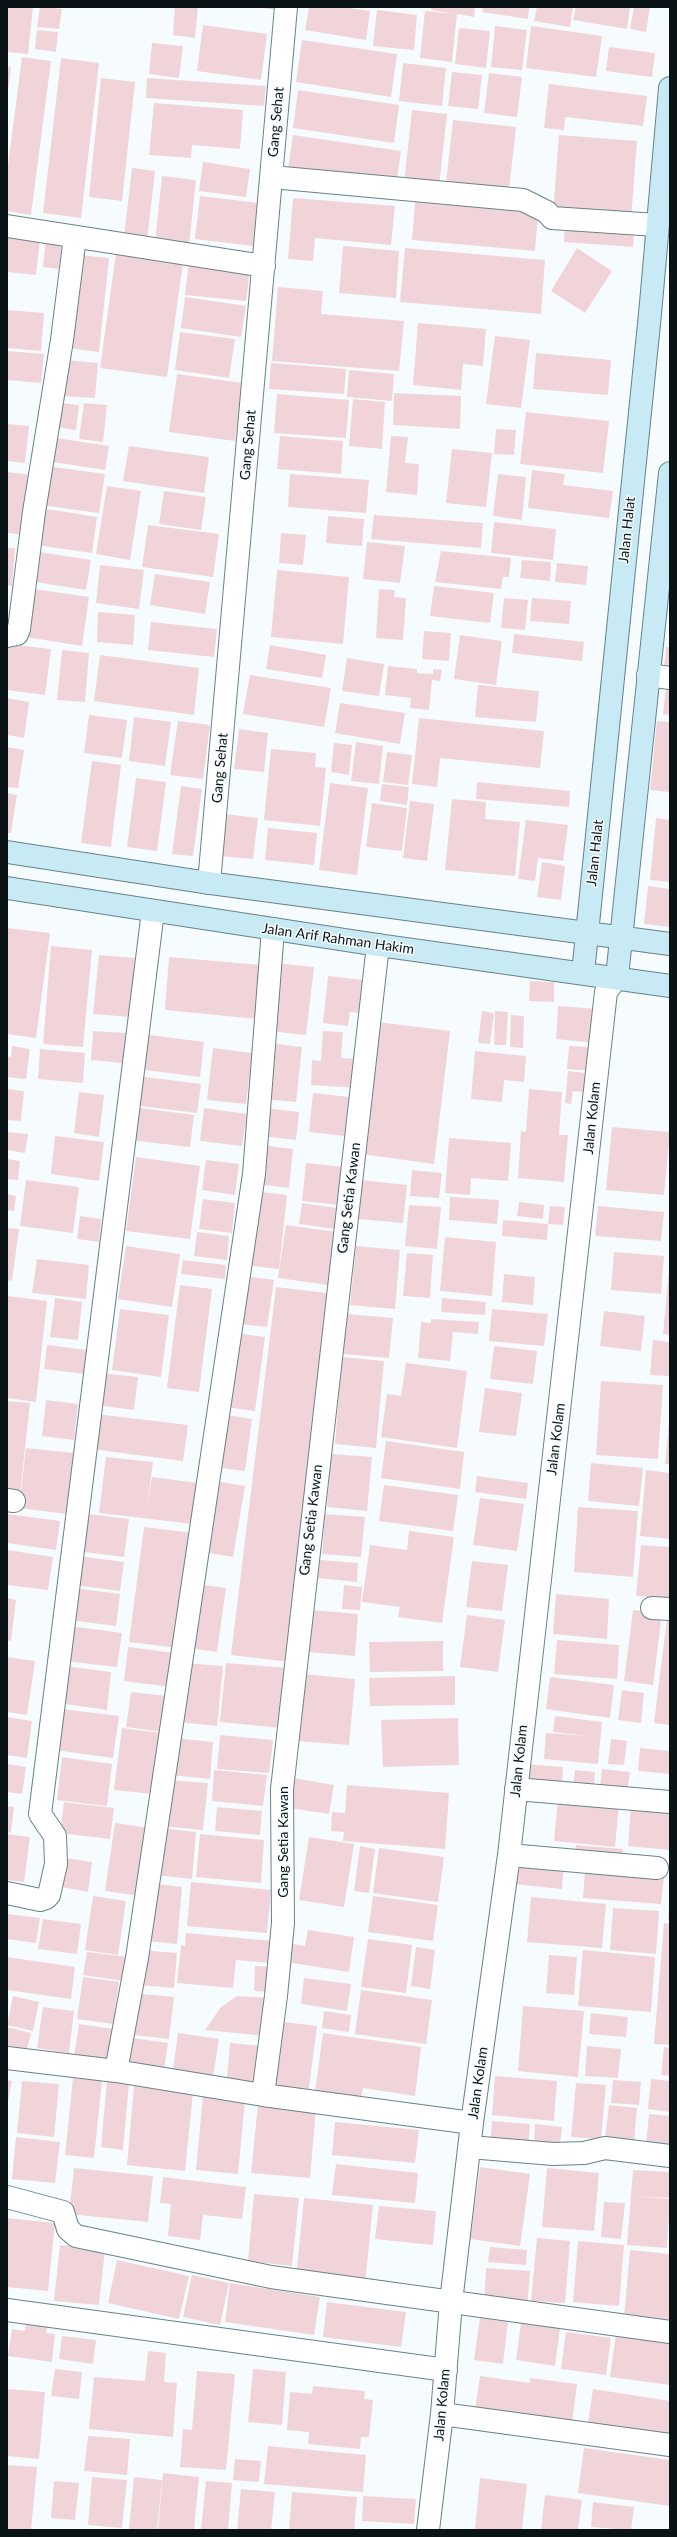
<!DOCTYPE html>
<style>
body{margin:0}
#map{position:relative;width:677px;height:2537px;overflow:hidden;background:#f6fcfe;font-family:Lato,sans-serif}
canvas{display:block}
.frame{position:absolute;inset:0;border:8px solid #0a1417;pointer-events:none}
</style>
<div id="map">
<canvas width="677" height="2537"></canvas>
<div class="frame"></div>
</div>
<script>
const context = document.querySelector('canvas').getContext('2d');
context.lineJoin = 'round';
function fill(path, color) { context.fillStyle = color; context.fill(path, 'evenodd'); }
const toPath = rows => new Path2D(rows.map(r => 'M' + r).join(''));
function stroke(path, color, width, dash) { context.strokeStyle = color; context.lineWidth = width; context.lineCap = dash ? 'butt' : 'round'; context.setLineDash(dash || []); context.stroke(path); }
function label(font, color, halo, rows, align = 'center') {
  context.font = font + ' Lato,sans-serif'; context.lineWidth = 3; context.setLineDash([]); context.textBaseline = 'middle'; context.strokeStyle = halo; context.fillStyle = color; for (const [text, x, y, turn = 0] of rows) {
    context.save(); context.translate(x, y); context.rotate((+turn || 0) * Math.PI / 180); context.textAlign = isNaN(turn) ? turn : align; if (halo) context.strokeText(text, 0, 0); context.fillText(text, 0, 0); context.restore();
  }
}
const building = toPath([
 [7,7,33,7,28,54,7,52],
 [40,7,62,9,59,29,37,27],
 [175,7,198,7,195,38,173,35],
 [255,7,277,7,277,10],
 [309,7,341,7,370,11,366,40,305,30],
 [432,7,475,7,474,17,457,14,452,62,420,58,425,11,455,14,431,10],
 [483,7,529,7,528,19,482,12],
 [537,7,573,7,570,27,534,21],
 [576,7,630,7,627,29,573,20],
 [634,7,650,7,646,32,630,29],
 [377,10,417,15,414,50,373,46],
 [203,25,267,34,261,80,197,71],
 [495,26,527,30,522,70,491,67],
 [531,26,602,36,596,77,526,68],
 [459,28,490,31,486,68,455,64],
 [37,30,58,32,56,52,35,49],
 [302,40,397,54,391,97,296,82],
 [152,43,183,46,179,78,149,74],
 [609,47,655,53,652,77,606,71],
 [22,57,51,61,31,215,7,211,7,173],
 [61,58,99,63,81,218,43,213],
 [403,63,446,68,442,106,399,101],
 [7,66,11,67,8,92,7,92],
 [452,72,482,75,478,109,448,106],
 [489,73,522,77,517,117,484,113],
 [101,78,135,82,122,201,89,197],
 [147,78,266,86,264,106,146,98],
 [549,84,647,96,643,126,565,117,564,130,544,128],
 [298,90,399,105,394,143,293,128],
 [154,103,243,110,240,149,192,145,191,158,149,155],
 [412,110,447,114,439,187,404,183],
 [453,120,516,127,509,190,446,183],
 [293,135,401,151,396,185,288,169],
 [559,135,637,141,631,220,553,214],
 [203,162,250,169,246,197,199,191],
 [132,168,155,171,147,240,124,237],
 [162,176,196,180,189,246,155,242],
 [200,196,259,203,254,246,195,239],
 [293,198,395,206,391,245,315,238,313,261,288,259],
 [415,202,538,213,535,251,412,240],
 [565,223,634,227,633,247,564,242],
 [7,237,40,239,36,275,7,272],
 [46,239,62,241,59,269,43,267],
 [343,246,399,251,396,298,339,293],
 [405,248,545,260,541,314,400,302],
 [577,248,612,271,585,313,551,291],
 [116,253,183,263,167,377,100,368],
 [78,255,109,258,99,352,68,348],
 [189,262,250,269,246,301,185,295],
 [278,287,323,291,321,314,404,321,399,371,272,361],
 [185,297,246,306,241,337,181,328],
 [7,310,44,313,41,351,7,348],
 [418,323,486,329,483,366,463,364,461,390,413,385],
 [180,332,235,339,229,378,175,370],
 [495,336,530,340,521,408,486,404],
 [7,351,44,354,41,383,7,380],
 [536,353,611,360,608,395,533,389],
 [65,360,98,363,95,398,62,396],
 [271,363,346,369,344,394,269,389],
 [349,370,394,374,392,401,347,397],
 [177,374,243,383,235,441,169,432],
 [394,393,461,396,460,429,393,425],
 [277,394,349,400,346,438,274,433],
 [353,399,385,402,382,449,349,446],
 [54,402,79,405,76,430,51,426],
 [84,403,107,405,103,442,79,439],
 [526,412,609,421,603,473,520,464],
 [7,424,29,426,25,463,7,461],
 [496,429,516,430,514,455,494,454],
 [280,436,343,441,341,474,277,469],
 [391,436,408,437,405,463,419,464,417,495,386,492],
 [50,437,109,446,105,470,46,461],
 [129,446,209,457,204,493,123,481],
 [452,449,492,453,486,507,446,503],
 [46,466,105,474,99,513,41,505],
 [532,470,565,474,563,485,613,491,609,518,528,508],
 [7,472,33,475,27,535,7,533],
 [290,474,369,480,366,513,288,507],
 [498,474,526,477,522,520,493,516],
 [107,486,141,491,130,560,96,554],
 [164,491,206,497,201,530,159,524],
 [41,508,97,517,92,553,35,545],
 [374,515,483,523,481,548,371,539],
 [328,516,364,519,362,546,326,543],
 [494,522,556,529,553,560,491,553],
 [148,525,219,534,213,577,142,567],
 [281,533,306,535,303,565,279,563],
 [367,542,405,546,400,583,363,579],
 [7,548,15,548,12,586,7,585],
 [33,551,91,560,86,590,29,581],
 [441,551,511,558,509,577,503,577,501,589,435,582],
 [522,560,551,562,550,581,520,578],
 [557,563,588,566,586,585,555,582],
 [100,565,144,570,139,609,96,603],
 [277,570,349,577,343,644,271,637],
 [155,574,210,582,205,614,150,605],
 [434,586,494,593,490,623,430,616],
 [34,589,89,597,82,646,26,637],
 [379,589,395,590,394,597,406,598,403,640,376,638],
 [504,598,528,600,525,630,501,628],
 [532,598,571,601,569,624,530,621],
 [98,612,135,615,133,645,97,642],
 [151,622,217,629,214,657,148,650],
 [424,631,451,633,449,661,422,659],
 [514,634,584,642,582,661,512,653],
 [460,635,502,641,496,685,454,679],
 [7,644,51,649,45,695,7,690],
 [270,645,326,655,322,678,266,669],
 [666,647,670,647,670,670,664,669],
 [62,650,89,653,85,702,57,700],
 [100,655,199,668,194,715,94,701],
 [347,658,384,664,379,696,342,691],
 [388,666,417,669,417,673,433,674,433,669,442,670,440,681,432,680,429,710,410,708,411,698,385,695],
 [250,675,331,688,324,727,243,714],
 [667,679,670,679,670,715,663,714],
 [478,685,539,691,536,722,475,717],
 [7,698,29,702,24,738,7,735],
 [340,703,405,713,400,744,335,733],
 [89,715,127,720,122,758,84,753],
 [134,717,171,722,165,766,129,761],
 [419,718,544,731,540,768,440,758,437,787,412,784],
 [178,721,210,725,203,779,170,775],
 [657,721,670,722,669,792,650,790],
 [239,729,268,733,264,772,234,769],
 [356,742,383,746,379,784,351,781],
 [334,743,352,745,349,775,331,772],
 [7,747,24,750,18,788,7,787],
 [271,749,316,753,315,767,326,768,320,826,264,820],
 [387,752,412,755,408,785,383,782],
 [92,761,121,765,111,847,81,843],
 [136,778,166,782,157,851,127,847],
 [477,782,570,791,569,807,476,799],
 [330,783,368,788,357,875,319,870],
 [382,784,409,787,407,805,380,801],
 [181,786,202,789,193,856,172,854],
 [7,793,17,795,11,833,7,833],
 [452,799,486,802,485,819,520,822,515,876,445,870],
 [410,801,434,804,427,861,403,858],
 [372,803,407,808,402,851,366,847],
 [225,814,258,818,253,859,220,856],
 [656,818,670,820,670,882,650,880],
 [526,820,568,825,563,861,538,858,535,881,518,879],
 [268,828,317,833,314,865,265,860],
 [542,862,565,866,561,900,537,897],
 [648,886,670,889,670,927,644,924],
 [7,928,50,933,36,1038,7,1034],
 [51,946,92,950,83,1047,43,1044],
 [99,955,135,958,130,1017,93,1014],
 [169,957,261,965,257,1019,165,1010],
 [276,963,314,967,306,1035,269,1031],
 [328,976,373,981,369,1014,350,1012,348,1026,323,1023],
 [530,981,554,982,554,1002,529,1001],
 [558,1006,598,1009,595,1043,556,1039],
 [482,1011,494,1013,490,1044,478,1043],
 [495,1011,508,1012,506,1045,494,1045],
 [511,1015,524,1016,523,1048,510,1047],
 [378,1022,450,1031,434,1164,361,1154],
 [93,1031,126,1033,123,1063,91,1060],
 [323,1031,343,1032,341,1058,361,1059,359,1088,311,1085,312,1060,321,1061],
 [142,1034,204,1042,200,1077,138,1069],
 [268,1043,302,1047,296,1102,262,1099],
 [12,1046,30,1049,26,1079,7,1077,7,1056,11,1057],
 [569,1046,595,1047,593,1071,567,1069],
 [213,1048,252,1053,246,1104,207,1100],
 [40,1049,85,1053,83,1083,38,1079],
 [475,1051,526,1056,524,1082,504,1080,502,1102,471,1099],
 [568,1071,594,1074,592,1093,573,1091,571,1104,565,1103],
 [137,1076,201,1084,197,1113,133,1105],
 [7,1089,24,1091,21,1121,7,1120],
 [529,1089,562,1092,559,1135,568,1135,564,1182,518,1178,521,1131,526,1132],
 [79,1092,104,1095,99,1137,74,1133],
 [313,1093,359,1098,354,1137,309,1132],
 [133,1107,194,1115,190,1147,129,1140],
 [204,1108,247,1114,242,1146,200,1141],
 [264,1108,299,1112,296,1140,261,1136],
 [612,1127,670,1132,664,1195,606,1190],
 [7,1132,28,1134,25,1153,7,1150],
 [55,1136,104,1142,99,1181,51,1174],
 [449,1138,511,1143,508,1181,471,1178,470,1195,445,1193],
 [262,1145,293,1149,289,1188,257,1184],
 [136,1157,200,1166,190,1239,126,1231],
 [7,1159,20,1161,18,1180,7,1179],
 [206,1160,239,1164,235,1195,202,1190],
 [306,1163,344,1167,339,1205,302,1201],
 [412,1170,442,1173,439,1198,410,1196],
 [26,1180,79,1187,73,1233,20,1226],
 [361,1180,407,1185,403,1223,358,1219],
 [253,1191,287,1195,279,1269,245,1265],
 [7,1194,16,1196,14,1211,7,1210],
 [450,1197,499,1200,497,1224,449,1220],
 [203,1199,235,1203,232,1233,199,1229],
 [519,1202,544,1205,543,1219,517,1216],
 [302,1203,344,1209,342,1230,299,1224],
 [409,1205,441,1207,437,1249,405,1246],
 [550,1206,565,1207,563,1225,548,1224,547,1240,502,1236,503,1220,548,1224],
 [598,1206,664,1212,661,1241,595,1236],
 [80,1216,101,1219,99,1242,77,1239],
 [286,1225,343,1233,335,1286,278,1278],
 [7,1228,19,1229,12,1281,7,1280],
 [197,1232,229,1236,227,1260,194,1256],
 [445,1237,496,1242,492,1296,440,1291],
 [126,1246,180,1254,172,1307,118,1299],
 [356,1246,400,1250,395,1309,350,1305],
 [614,1252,664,1256,661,1294,611,1290],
 [407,1253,433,1255,430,1298,403,1296],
 [37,1259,89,1265,86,1299,32,1293],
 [183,1260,226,1265,225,1279,181,1274],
 [669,1269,670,1270,670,1335,663,1334],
 [504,1274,535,1277,533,1305,502,1302],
 [245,1276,274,1280,267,1327,239,1324],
 [180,1285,212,1289,199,1392,167,1388],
 [276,1287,335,1294,290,1662,231,1655],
 [7,1296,47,1301,36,1402,7,1398],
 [55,1298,82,1302,78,1340,50,1337],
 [442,1298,486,1302,485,1315,441,1312],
 [120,1309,169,1315,161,1377,112,1370],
 [492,1309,548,1314,544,1346,489,1341],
 [604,1311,645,1316,641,1351,600,1346],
 [347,1314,393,1318,389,1358,343,1354],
 [431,1319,479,1322,478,1334,453,1332,450,1361,418,1358,421,1322,431,1323],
 [235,1333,265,1337,255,1411,225,1407],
 [653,1340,670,1342,670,1376,650,1375],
 [47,1345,87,1350,85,1374,44,1369],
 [494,1346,537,1351,533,1384,490,1379],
 [342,1357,384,1361,376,1448,335,1444],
 [406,1363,467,1371,457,1448,381,1437,387,1394,401,1396],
 [101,1373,138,1377,134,1410,96,1405],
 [601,1381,663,1385,658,1459,596,1455],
 [485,1388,522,1393,516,1436,479,1432],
 [46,1400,78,1404,74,1440,42,1436],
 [7,1401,30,1403,20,1494,7,1492],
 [96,1414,188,1425,183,1461,91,1449],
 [221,1414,252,1419,245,1471,214,1467],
 [669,1422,670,1422,670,1464,665,1464],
 [386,1441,464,1452,460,1489,381,1478],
 [26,1448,74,1453,67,1514,19,1508],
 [331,1454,372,1457,367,1511,327,1507],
 [106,1457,153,1462,147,1508,152,1477,198,1483,193,1524,99,1513],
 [591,1463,643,1468,639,1506,588,1501],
 [646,1470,670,1473,670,1539,640,1536],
 [477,1476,528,1483,526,1499,475,1492],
 [215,1481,245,1486,233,1557,203,1552],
 [384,1485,458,1495,453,1531,379,1521],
 [480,1498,524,1504,517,1551,473,1545],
 [578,1507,638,1511,633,1577,574,1572],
 [81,1513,129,1519,124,1557,77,1551],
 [7,1514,60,1521,56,1550,7,1543],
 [325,1514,365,1517,361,1557,322,1554],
 [144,1527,193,1533,178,1648,129,1642],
 [409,1531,454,1537,442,1623,398,1617,400,1607,362,1602,370,1545,407,1550],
 [641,1545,670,1547,670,1599,636,1596],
 [7,1550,53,1557,48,1590,7,1585],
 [78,1556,124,1562,120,1591,74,1585],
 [320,1560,358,1563,357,1582,318,1578],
 [472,1561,508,1565,502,1611,466,1607],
 [196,1584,226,1588,217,1652,188,1648],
 [344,1585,362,1587,360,1610,342,1609],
 [73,1588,120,1594,116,1626,69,1620],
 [556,1594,609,1599,607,1639,553,1634],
 [7,1598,16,1600,11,1641,7,1640],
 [312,1610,358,1614,355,1656,308,1652],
 [633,1610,662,1613,653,1685,624,1681],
 [467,1615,505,1620,498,1672,460,1667],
 [667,1618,670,1618,670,1725,654,1723],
 [70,1626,122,1633,117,1667,65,1661],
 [557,1640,619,1645,617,1679,554,1674],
 [443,1641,443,1671,370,1672,369,1642],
 [128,1647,174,1653,170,1687,124,1681],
 [7,1657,35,1661,27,1715,7,1712],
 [184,1663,223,1666,217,1726,179,1722],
 [226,1663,288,1668,282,1728,220,1722],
 [64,1666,111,1672,107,1710,59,1703],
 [302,1674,355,1679,349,1745,296,1741],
 [455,1676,455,1705,370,1706,369,1678],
 [550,1677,614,1685,610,1718,546,1709],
 [622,1690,644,1693,641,1723,618,1720],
 [131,1692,166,1696,162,1732,126,1727],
 [61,1709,119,1716,113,1758,55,1750],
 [555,1716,602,1722,598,1764,544,1759,546,1733,588,1736,553,1732],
 [7,1717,32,1721,27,1758,7,1755],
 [458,1718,459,1765,383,1767,381,1720],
 [122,1728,161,1733,153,1794,114,1790],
 [220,1735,273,1740,269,1773,217,1769],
 [174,1738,213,1742,210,1779,170,1775],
 [611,1739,627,1741,624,1765,608,1764],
 [640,1748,670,1751,670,1774,638,1771],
 [62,1757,112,1764,107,1806,57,1800],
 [7,1764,26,1767,22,1794,7,1792],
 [523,1764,563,1767,562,1787,522,1785],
 [602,1769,630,1772,627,1792,600,1789],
 [214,1770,267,1775,263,1806,212,1801],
 [575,1770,595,1772,594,1786,573,1784],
 [287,1777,334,1785,329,1814,282,1807],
 [167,1780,208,1783,203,1830,163,1826],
 [347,1785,449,1793,445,1849,343,1841,344,1832,331,1831,332,1812,345,1813],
 [558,1798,619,1803,615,1847,554,1841],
 [64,1802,114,1808,110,1839,60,1833],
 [7,1806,14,1807,11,1833,7,1832],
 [631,1806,670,1810,670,1850,628,1846],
 [217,1807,262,1811,260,1835,215,1831],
 [115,1823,149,1828,140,1896,105,1891],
 [158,1828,196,1832,192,1879,154,1875],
 [7,1834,30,1837,24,1882,7,1880],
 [200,1834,264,1840,261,1883,196,1877],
 [309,1837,354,1844,344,1907,299,1900],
 [576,1845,623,1849,622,1864,574,1860],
 [360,1846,375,1849,369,1893,354,1891],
 [379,1848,444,1857,438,1902,373,1893],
 [66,1858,92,1862,88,1892,62,1887],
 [515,1860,564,1864,562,1889,513,1884],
 [585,1870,664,1876,661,1904,583,1898],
 [191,1882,271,1890,267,1933,187,1926],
 [151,1883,182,1887,177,1944,146,1941],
 [93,1896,126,1901,118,1955,85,1950],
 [373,1896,438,1905,433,1941,368,1932],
 [531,1897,606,1904,602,1948,527,1942],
 [669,1905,670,1905,670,1921,668,1920],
 [613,1908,659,1911,656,1954,610,1950],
 [8,1914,40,1918,36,1943,7,1939],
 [43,1919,81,1924,77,1954,38,1949],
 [664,1923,670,1924,670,2045,654,2044],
 [308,1930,354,1937,349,1972,286,1962,289,1943,305,1946],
 [186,1933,273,1941,271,1963,236,1960,233,1988,177,1983,181,1945,185,1946],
 [368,1939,412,1945,406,1993,361,1987],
 [416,1947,435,1950,430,1989,411,1986],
 [141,1950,177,1953,174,1988,138,1985],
 [583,1950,655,1957,651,2012,578,2006],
 [87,1952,128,1957,125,1981,83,1975],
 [549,1955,577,1957,574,1995,546,1993],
 [7,1957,75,1967,71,1999,7,1990],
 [255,1966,272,1967,270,1992,254,1991],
 [83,1977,119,1982,113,2024,77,2019],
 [304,1978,351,1984,347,2011,301,2004],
 [361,1990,432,2000,426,2044,355,2034],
 [131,1993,174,1997,169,2039,126,2034],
 [13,1996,39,2002,33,2031,7,2025],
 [237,1996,269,1998,266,2036,205,2030,221,2007],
 [523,2006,584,2011,578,2077,518,2071],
 [43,2007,74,2011,69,2053,37,2048],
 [324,2011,351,2015,349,2032,322,2028],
 [591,2013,628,2017,626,2037,589,2034],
 [276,2021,317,2026,308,2095,266,2090],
 [79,2024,113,2029,109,2062,74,2057],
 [7,2027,31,2033,25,2058,7,2053],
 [178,2033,219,2039,212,2083,172,2076],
 [323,2033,421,2047,415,2096,363,2088,360,2106,314,2099],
 [126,2037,168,2043,163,2077,121,2070],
 [230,2043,262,2046,258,2091,226,2088],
 [587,2046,621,2049,618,2078,585,2076],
 [664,2047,670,2048,670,2076,661,2075],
 [495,2076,557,2081,554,2121,492,2115],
 [73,2078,102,2081,94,2158,65,2155],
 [651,2079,670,2081,670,2112,648,2109],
 [7,2080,12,2081,8,2101,7,2101],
 [613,2080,641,2082,639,2105,611,2103],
 [22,2081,59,2084,54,2137,17,2133],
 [107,2081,129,2083,123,2150,101,2147],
 [576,2083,606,2085,601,2139,571,2137],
 [134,2086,193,2092,185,2171,127,2165],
 [203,2096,245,2100,238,2174,196,2170],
 [258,2104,316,2109,310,2178,251,2173],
 [609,2105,637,2108,634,2142,605,2139],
 [649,2114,670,2116,670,2148,646,2146],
 [492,2121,530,2124,528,2148,490,2145],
 [335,2122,419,2130,415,2163,332,2155],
 [535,2124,562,2127,560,2144,534,2142],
 [16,2137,60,2142,55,2183,12,2179],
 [336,2164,418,2173,415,2203,332,2195],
 [480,2167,530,2174,520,2246,470,2239],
 [74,2168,153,2176,148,2222,69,2214],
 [547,2168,599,2173,594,2231,542,2227],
 [633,2170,670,2172,670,2198,635,2196,670,2199,667,2248,627,2245],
 [163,2177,246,2187,242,2219,203,2215,200,2240,168,2236,171,2204,160,2203],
 [254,2194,299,2198,292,2266,248,2261],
 [304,2198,373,2205,365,2284,296,2277],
 [604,2202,625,2203,621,2239,601,2237],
 [379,2206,436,2211,433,2245,375,2239],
 [7,2218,55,2223,48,2291,7,2287],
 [537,2238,570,2241,565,2303,531,2301],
 [578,2241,624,2245,619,2306,573,2302],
 [60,2245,105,2250,99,2305,54,2301],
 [490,2247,527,2250,526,2265,488,2262],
 [630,2250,670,2254,669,2321,624,2318],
 [117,2260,189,2276,179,2319,108,2303],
 [486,2268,530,2271,527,2309,484,2305],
 [192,2275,229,2283,220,2325,183,2317],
 [230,2283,320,2297,314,2335,225,2322],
 [327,2302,406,2312,401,2347,323,2337],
 [480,2318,508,2322,503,2364,474,2360],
 [26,2321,48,2324,46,2333,55,2334,52,2362,8,2356,12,2329,25,2331],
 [521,2323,560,2328,555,2366,516,2360],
 [566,2332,611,2338,606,2375,561,2369],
 [616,2334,670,2342,670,2385,610,2377],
 [62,2336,96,2340,93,2364,59,2359],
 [148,2351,166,2353,164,2382,177,2383,173,2437,89,2429,94,2377,145,2381],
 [55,2369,82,2372,79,2399,51,2396],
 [253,2369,286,2372,282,2425,248,2422],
 [197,2371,235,2374,226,2470,180,2467,183,2429,192,2430],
 [480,2376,530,2383,530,2378,577,2384,571,2430,474,2417],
 [313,2386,365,2391,364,2399,373,2400,369,2437,361,2437,360,2449,308,2444,309,2432,287,2430,290,2392,312,2394],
 [7,2389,45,2392,39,2459,7,2456],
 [593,2389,670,2401,670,2441,587,2429],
 [88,2436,130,2439,127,2475,84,2471],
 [268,2446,366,2455,363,2492,264,2484],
 [584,2448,670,2460,670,2506,578,2493],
 [235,2459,261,2461,259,2482,233,2480],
 [7,2465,37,2467,31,2530,7,2530],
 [163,2473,199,2477,194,2530,158,2530],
 [92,2477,127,2480,122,2528,88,2525],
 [134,2477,162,2480,157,2530,129,2529],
 [480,2478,527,2484,522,2530,475,2530],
 [54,2481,79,2483,75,2520,51,2518],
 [206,2481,232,2483,228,2530,201,2530],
 [241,2489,275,2492,271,2530,237,2530],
 [292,2492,357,2497,354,2530,289,2530],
 [545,2495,582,2500,578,2530,541,2530],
 [363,2496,416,2499,414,2524,362,2521],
 [593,2502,634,2507,631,2530,591,2527]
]);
const minor = toPath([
 [272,177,523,200,547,212,552,218,657,225],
 [7,226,264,266],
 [7,636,17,634,19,629,34,512,62,340,75,237],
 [648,675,670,678],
 [209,883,286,7],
 [7,1500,14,1501],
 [652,1608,670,1609],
 [516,1789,670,1802],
 [509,1855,657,1868],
 [7,1893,40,1900,46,1898,49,1895,56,1864,55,1836,40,1814,153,911],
 [7,2058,116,2071,263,2095,472,2123],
 [116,2071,137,1958,254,1174,273,929],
 [263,2095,276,1996,283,1923,282,1789,378,945],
 [470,2147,553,2154,584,2153,605,2148,670,2156],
 [7,2197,63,2212,68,2229,76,2236,271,2277,670,2332],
 [7,2310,446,2370],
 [442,2414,670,2445],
 [428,2530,442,2414,451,2302,472,2123,509,1855,606,992,617,977]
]);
const secondary = toPath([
 [7,852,209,883,670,944],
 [7,888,378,945,670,986],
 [583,973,650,314,670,88],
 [617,977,670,473]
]);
const streetNames = [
 ["Gang Sehat",276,122,-85],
 ["Gang Sehat",248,445,-85],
 ["Jalan Halat",627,530,-84],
 ["Gang Sehat",220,768,-85],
 ["Jalan Halat",595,853,-84],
 ["Jalan Arif Rahman Hakim",338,939,8],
 ["Jalan Kolam",592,1118,-84],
 ["Gang Setia Kawan",349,1198,-83],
 ["Jalan Kolam",556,1439,-83],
 ["Gang Setia Kawan",311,1520,-83],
 ["Jalan Kolam",519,1761,-84],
 ["Gang Setia Kawan",283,1842,-90],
 ["Jalan Kolam",478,2083,-82],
 ["Jalan Kolam",442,2405,-85]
];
fill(building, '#f1d4da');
stroke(minor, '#68828a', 24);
stroke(secondary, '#68828a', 24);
stroke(minor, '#fff', 22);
stroke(secondary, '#c7eaf4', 22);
label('14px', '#0a1417', '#f6fcfe', streetNames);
</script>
